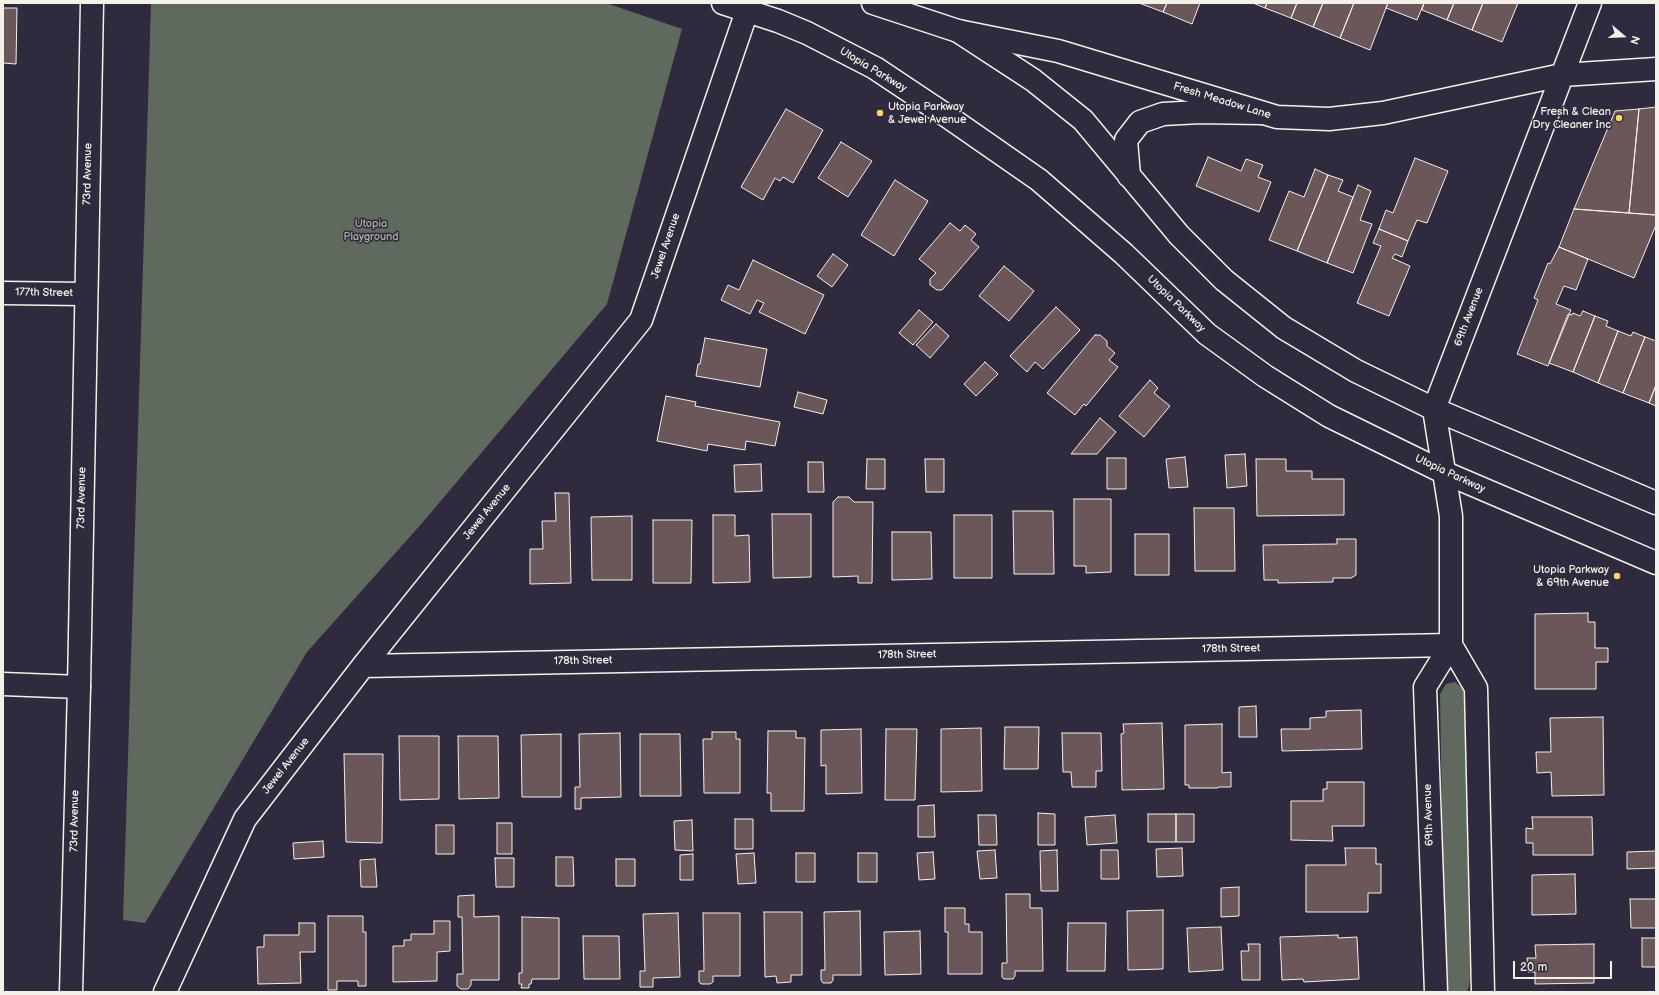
<!DOCTYPE html>
<style>
body{margin:0}
#map{position:relative;width:1659px;height:995px;overflow:hidden;background:#2f2a3d;font-family:"Balsamiq Sans",sans-serif}
canvas{display:block}
.frame{position:absolute;inset:0;border:4px solid #f4f1e8;pointer-events:none}
.north{position:absolute;left:1603px;top:16px;width:40px;height:40px;-webkit-text-stroke:3px #2f2a3d;paint-order:stroke;rotate:109deg;font-size:11px;font-weight:700;line-height:16px;text-align:center;color:#f4f1e8}
.north::after{content:'';display:block;margin:auto;width:14px;height:18px;background:#f4f1e8;clip-path:polygon(50% 0,100% 100%,50% 72%,0 100%)}
.scale{position:absolute;left:1513px;top:961px;width:99px;height:18px;box-sizing:border-box;border:2px solid #f4f1e8;border-top:0;padding-left:5px;font-size:12px;line-height:14px;white-space:nowrap;color:#f4f1e8;-webkit-text-stroke:3px #2f2a3d;paint-order:stroke}
</style>
<div id="map">
<canvas width="1659" height="995"></canvas>
<div class="frame"></div>
<div class="north">N</div>
<div class="scale">20 m</div>
</div>
<script>
const context = document.querySelector('canvas').getContext('2d');
context.lineJoin = 'round';
function fill(path, color) { context.fillStyle = color; context.fill(path, 'evenodd'); }
const toPath = rows => new Path2D(rows.map(r => 'M' + r).join(''));
function stroke(path, color, width, dash) { context.strokeStyle = color; context.lineWidth = width; context.lineCap = dash ? 'butt' : 'round'; context.setLineDash(dash || []); context.stroke(path); }
function label(font, color, halo, rows, align = 'center') {
  context.font = font + ' "Balsamiq Sans",sans-serif'; context.lineWidth = 3; context.setLineDash([]); context.textBaseline = 'middle'; context.strokeStyle = halo; context.fillStyle = color; for (const [text, x, y, turn = 0] of rows) {
    context.save(); context.translate(x, y); context.rotate((+turn || 0) * Math.PI / 180); context.textAlign = isNaN(turn) ? turn : align; if (halo) context.strokeText(text, 0, 0); context.fillText(text, 0, 0); context.restore();
  }
}
const green = toPath([
 [151,3,606,3,682,29,607,304,423,522,307,652,145,923,123,920],
 [1455,682,1463,689,1465,696,1470,980,1468,990,1465,992,1449,992,1445,986,1440,694,1446,684]
]);
const building = toPath([
 [1139,3,1167,3,1163,12,1139,3],
 [1167,3,1200,3,1192,24,1163,12,1167,3],
 [1253,3,1267,3,1265,8,1253,3],
 [1267,3,1297,3,1291,18,1265,8,1267,3],
 [1297,3,1323,3,1313,27,1291,18,1297,3],
 [1323,3,1354,3,1340,38,1313,27,1323,3],
 [1354,3,1388,3,1370,50,1340,38,1354,3],
 [1388,3,1424,3,1417,20,1386,8,1388,3],
 [1424,3,1454,3,1447,20,1422,10,1424,3],
 [1454,3,1483,3,1472,30,1447,20,1454,3],
 [1483,3,1518,3,1502,42,1472,30,1483,3],
 [3,8,17,8,16,64,3,63,3,8],
 [1656,107,1656,215,1629,213,1639,109,1656,107],
 [786,109,823,130,793,183,783,177,780,181,775,178,763,200,741,187,786,109],
 [1639,109,1629,213,1574,209,1615,111,1639,109],
 [841,142,872,161,848,197,818,178,841,142],
 [1208,157,1241,171,1246,159,1263,165,1258,177,1271,182,1259,212,1196,186,1208,157],
 [1415,158,1448,171,1427,223,1417,220,1408,241,1379,229,1386,210,1393,213,1415,158],
 [1315,169,1328,175,1297,251,1269,240,1289,191,1304,197,1315,169],
 [1328,175,1343,180,1338,191,1353,197,1327,263,1297,251,1328,175],
 [895,180,928,201,894,256,861,235,895,180],
 [1358,185,1371,191,1360,220,1372,224,1353,273,1327,263,1358,185],
 [1574,209,1656,215,1656,225,1634,278,1559,247,1574,209],
 [950,223,960,231,965,225,976,234,971,240,979,247,942,290,937,290,930,285,930,279,936,273,919,259,950,223],
 [1379,229,1408,241,1402,257,1395,254,1392,258,1410,266,1389,316,1357,303,1381,246,1373,243,1379,229],
 [1559,247,1588,259,1576,290,1564,286,1556,304,1571,310,1548,366,1517,354,1538,300,1534,298,1548,263,1550,264,1559,247],
 [833,254,848,265,832,287,817,276,833,254],
 [753,260,824,295,805,334,759,312,764,303,757,300,750,314,721,300,728,285,739,290,753,260],
 [1004,266,1034,291,1009,321,979,296,1004,266],
 [1056,307,1080,330,1043,369,1035,362,1027,372,1010,356,1056,307],
 [919,310,933,322,913,345,899,333,919,310],
 [1583,311,1595,316,1573,372,1549,363,1568,314,1572,315,1573,313,1580,316,1583,311],
 [1595,316,1608,321,1606,326,1618,331,1598,383,1573,372,1595,316],
 [936,324,949,336,930,358,916,345,936,324],
 [1618,331,1631,336,1633,332,1645,337,1623,393,1598,383,1618,331],
 [1095,335,1100,335,1107,341,1107,346,1115,353,1109,360,1118,367,1086,406,1084,404,1075,415,1047,393,1095,335],
 [1645,337,1656,341,1656,385,1649,403,1623,393,1645,337],
 [705,338,767,349,760,387,696,376,698,364,700,364,705,338],
 [985,362,998,374,976,396,964,384,985,362],
 [1150,380,1158,388,1154,393,1170,406,1144,437,1119,416,1150,380],
 [1656,385,1656,406,1649,403,1656,385],
 [798,392,827,400,823,414,794,407,798,392],
 [666,396,696,402,695,406,780,422,775,446,746,441,745,450,708,444,707,451,657,441,666,396],
 [1100,418,1116,432,1097,454,1071,454,1100,418],
 [1245,454,1247,486,1227,488,1225,455,1245,454],
 [1185,457,1188,487,1169,488,1166,459,1185,457],
 [1107,458,1126,458,1126,489,1107,489,1107,458],
 [867,459,885,459,885,489,866,489,867,459],
 [925,459,944,459,944,492,926,492,925,459],
 [1256,459,1286,459,1286,471,1312,471,1312,479,1344,479,1344,515,1257,516,1256,459],
 [808,462,823,462,824,492,808,492,808,462],
 [761,464,762,491,735,492,734,465,761,464],
 [555,493,569,493,571,583,530,584,530,549,543,549,542,521,556,521,555,493],
 [838,497,849,497,854,502,873,502,872,583,858,583,858,576,833,577,833,502,838,497],
 [1074,499,1111,499,1111,572,1086,573,1086,566,1074,566,1074,499],
 [1194,508,1234,508,1235,571,1195,571,1194,508],
 [1013,511,1053,511,1054,574,1014,574,1013,511],
 [772,514,811,514,811,577,773,578,772,514],
 [713,515,735,515,735,536,749,535,750,582,713,583,713,515],
 [954,515,992,515,992,578,954,578,954,515],
 [632,516,632,580,592,580,591,517,632,516],
 [653,520,692,520,691,583,653,583,653,520],
 [892,532,931,532,932,579,892,580,892,532],
 [1135,534,1169,534,1169,575,1135,575,1135,534],
 [1337,539,1356,539,1356,575,1351,578,1333,578,1333,582,1278,583,1278,580,1264,580,1263,545,1337,544,1337,539],
 [1588,613,1588,622,1595,622,1595,648,1608,648,1608,662,1596,662,1596,689,1535,689,1535,614,1588,613],
 [1256,706,1257,737,1239,737,1239,707,1256,706],
 [1361,710,1362,749,1282,751,1281,729,1310,729,1310,718,1326,717,1326,711,1361,710],
 [1603,717,1604,795,1552,796,1551,772,1537,773,1536,752,1551,752,1550,718,1603,717],
 [1162,723,1164,789,1122,790,1121,734,1124,733,1123,724,1162,723],
 [1222,724,1222,773,1231,772,1231,787,1218,787,1218,788,1189,788,1189,785,1185,785,1185,725,1222,724],
 [1005,727,1039,727,1038,769,1004,769,1005,727],
 [981,728,982,791,941,792,941,729,981,728],
 [861,729,862,793,826,794,826,765,821,766,821,730,861,729],
 [886,729,917,729,915,800,885,800,886,729],
 [768,731,796,731,796,738,805,738,804,811,771,811,771,793,767,793,768,731],
 [712,732,736,732,736,739,740,739,740,793,704,793,703,739,712,739,712,732],
 [620,733,621,797,581,798,581,809,575,809,575,787,580,787,579,734,620,733],
 [1062,733,1101,733,1102,771,1096,771,1096,787,1072,787,1071,772,1063,772,1062,733],
 [561,734,561,797,522,797,521,735,561,734],
 [640,734,680,734,681,796,640,796,640,734],
 [399,736,439,736,439,799,400,800,399,736],
 [458,736,498,736,499,798,459,799,458,736],
 [344,754,383,754,382,843,346,842,344,754],
 [1327,782,1364,782,1364,826,1332,826,1333,841,1291,840,1291,801,1323,801,1323,789,1327,789,1327,782],
 [934,805,935,837,918,837,918,806,934,805],
 [1038,813,1055,814,1055,845,1038,845,1038,813],
 [1148,814,1176,814,1176,842,1148,842,1148,814],
 [1176,814,1194,814,1194,842,1176,842,1176,814],
 [978,815,996,815,997,845,979,845,978,815],
 [1115,815,1117,843,1087,845,1085,817,1115,815],
 [1532,817,1592,817,1593,855,1533,855,1533,843,1526,843,1526,828,1533,829,1532,817],
 [735,819,753,819,753,849,735,849,735,819],
 [692,820,693,851,675,850,674,821,692,820],
 [497,823,512,823,512,854,497,854,497,823],
 [436,825,454,825,454,854,436,854,436,825],
 [323,841,324,857,294,859,293,843,323,841],
 [1182,848,1183,876,1157,877,1156,849,1182,848],
 [1345,848,1376,848,1376,864,1381,864,1381,893,1368,893,1368,912,1306,912,1306,865,1346,865,1345,848],
 [995,850,997,878,980,879,977,851,995,850],
 [1057,850,1058,891,1041,891,1040,851,1057,850],
 [1101,850,1118,850,1119,879,1101,879,1101,850],
 [1656,851,1656,868,1627,869,1627,852,1656,851],
 [933,852,935,879,919,880,917,853,933,852],
 [754,853,756,883,738,884,736,854,754,853],
 [796,853,815,853,815,882,796,882,796,853],
 [858,853,877,853,877,882,858,882,858,853],
 [693,854,693,880,680,880,680,855,693,854],
 [556,857,573,857,574,886,556,886,556,857],
 [495,858,514,858,514,887,496,887,495,858],
 [375,859,377,887,361,887,360,860,375,859],
 [616,859,635,859,635,886,616,886,616,859],
 [1575,874,1576,914,1532,915,1532,875,1575,874],
 [1239,887,1239,916,1221,917,1221,888,1239,887],
 [1006,894,1030,894,1030,908,1042,908,1043,971,1015,971,1015,976,1013,979,1004,979,1002,977,1002,963,1007,963,1006,894],
 [474,895,474,917,499,916,499,980,471,980,471,985,468,989,461,989,457,986,457,974,463,974,462,917,458,917,458,896,474,895],
 [1630,899,1656,899,1656,928,1631,928,1630,899],
 [945,908,965,908,965,924,969,924,969,932,982,932,982,974,948,974,948,932,945,932,945,908],
 [1163,910,1163,969,1128,970,1127,911,1163,910],
 [860,911,861,975,833,975,833,980,831,983,823,983,821,980,821,970,825,970,824,912,860,911],
 [764,912,802,912,802,975,791,975,791,982,777,983,776,976,765,977,764,912],
 [678,913,680,977,653,978,653,987,640,987,640,971,645,971,643,914,678,913],
 [703,913,740,913,740,976,713,976,713,982,710,984,701,984,699,982,699,971,704,971,703,913],
 [328,916,363,916,363,932,366,932,366,986,358,986,358,981,337,981,337,990,328,990,328,916],
 [522,917,559,918,559,979,532,979,531,984,529,984,529,988,521,988,522,984,519,984,519,973,522,973,522,917],
 [434,921,450,921,450,951,437,952,437,981,393,982,393,946,404,946,404,940,411,940,411,934,434,934,434,921],
 [299,923,315,923,315,952,300,952,301,983,258,984,257,947,264,947,264,935,299,935,299,923],
 [1068,923,1106,923,1105,971,1067,971,1068,923],
 [1221,927,1223,970,1189,972,1187,928,1221,927],
 [920,931,921,974,885,975,884,932,920,931],
 [1338,935,1338,938,1357,937,1359,979,1304,982,1303,979,1282,980,1280,937,1338,935],
 [583,936,619,936,620,979,584,979,583,936],
 [1642,938,1656,938,1656,967,1642,967,1642,938],
 [1248,944,1260,944,1260,980,1242,980,1241,951,1249,951,1248,944],
 [1594,944,1594,983,1535,984,1535,972,1528,972,1527,958,1536,958,1535,945,1594,944]
]);
const minor = toPath([
 [958,31,1058,51,1277,117,1329,119,1383,113,1562,75,1656,69],
 [3,293,85,294],
 [363,666,1451,645],
 [3,684,79,687],
 [165,992,245,819,363,666,641,320,747,11],
 [1436,992,1425,687,1451,645],
 [1483,992,1476,688,1451,645,1451,516,1434,409,1590,3]
]);
const tertiary = toPath([
 [71,992,79,687,92,3]
]);
const secondary = toPath([
 [723,3,778,21,807,33,875,68,947,116,1039,180,1124,254,1207,334,1265,376,1329,416,1443,472,1656,563],
 [873,3,958,31,1033,80,1083,120,1179,235,1224,280,1284,328,1356,371,1434,409,1656,503],
 [1129,176,1126,140,1140,122,1163,114,1200,112,1261,113]
]);
const markers = [
 [880,113,4,"#ffd166"],
 [1619,118,4,"#ffd166"],
 [1617,576,4,"#ffd166"]
];
const streetNames = [
 ["Utopia Parkway",873,70,31],
 ["Fresh Meadow Lane",1222,101,17],
 ["73rd Avenue",88,174,-89],
 ["Jewel Avenue",666,246,-71],
 ["177th Street",44,293,1],
 ["Utopia Parkway",1176,304,44],
 ["69th Avenue",1469,317,-69],
 ["Utopia Parkway",1450,474,25],
 ["73rd Avenue",82,498,-89],
 ["Jewel Avenue",487,512,-51],
 ["178th Street",1231,649,-1],
 ["178th Street",907,655,-1],
 ["178th Street",583,661,-1],
 ["Jewel Avenue",286,766,-52],
 ["69th Avenue",1429,815,-92],
 ["73rd Avenue",75,821,-89]
];
const poiNames = [
 ["Utopia Parkway",888,107,"left"],
 ["& Jewel Avenue",888,120,"left"],
 ["Fresh & Clean",1611,112],
 ["Dry Cleaner Inc",1611,125],
 ["Utopia Parkway",1609,570],
 ["& 69th Avenue",1609,583]
];
const parkNames = [
 ["Utopia",371,224],
 ["Playground",371,237]
];
fill(green, '#5f695e');
fill(building, '#6b5759');
stroke(building, '#f4f1e8', 1);
stroke(minor, '#f4f1e8', 25);
stroke(tertiary, '#f4f1e8', 25);
stroke(secondary, '#f4f1e8', 25);
stroke(minor, '#2f2a3d', 22);
stroke(tertiary, '#2f2a3d', 22);
stroke(secondary, '#2f2a3d', 22);
for (const [x, y, r, color] of markers) { const dot = new Path2D(); dot.arc(x, y, r, 0, 2 * Math.PI); context.fillStyle = color; context.fill(dot); stroke(dot, '#2f2a3d', 1.5); }
label('11px', '#f4f1e8', '#2f2a3d', streetNames);
label('11px', '#f4f1e8', '#2f2a3d', poiNames, 'right');
label('11px', '#b1b4aa', '#2f2a3d', parkNames);
</script>
